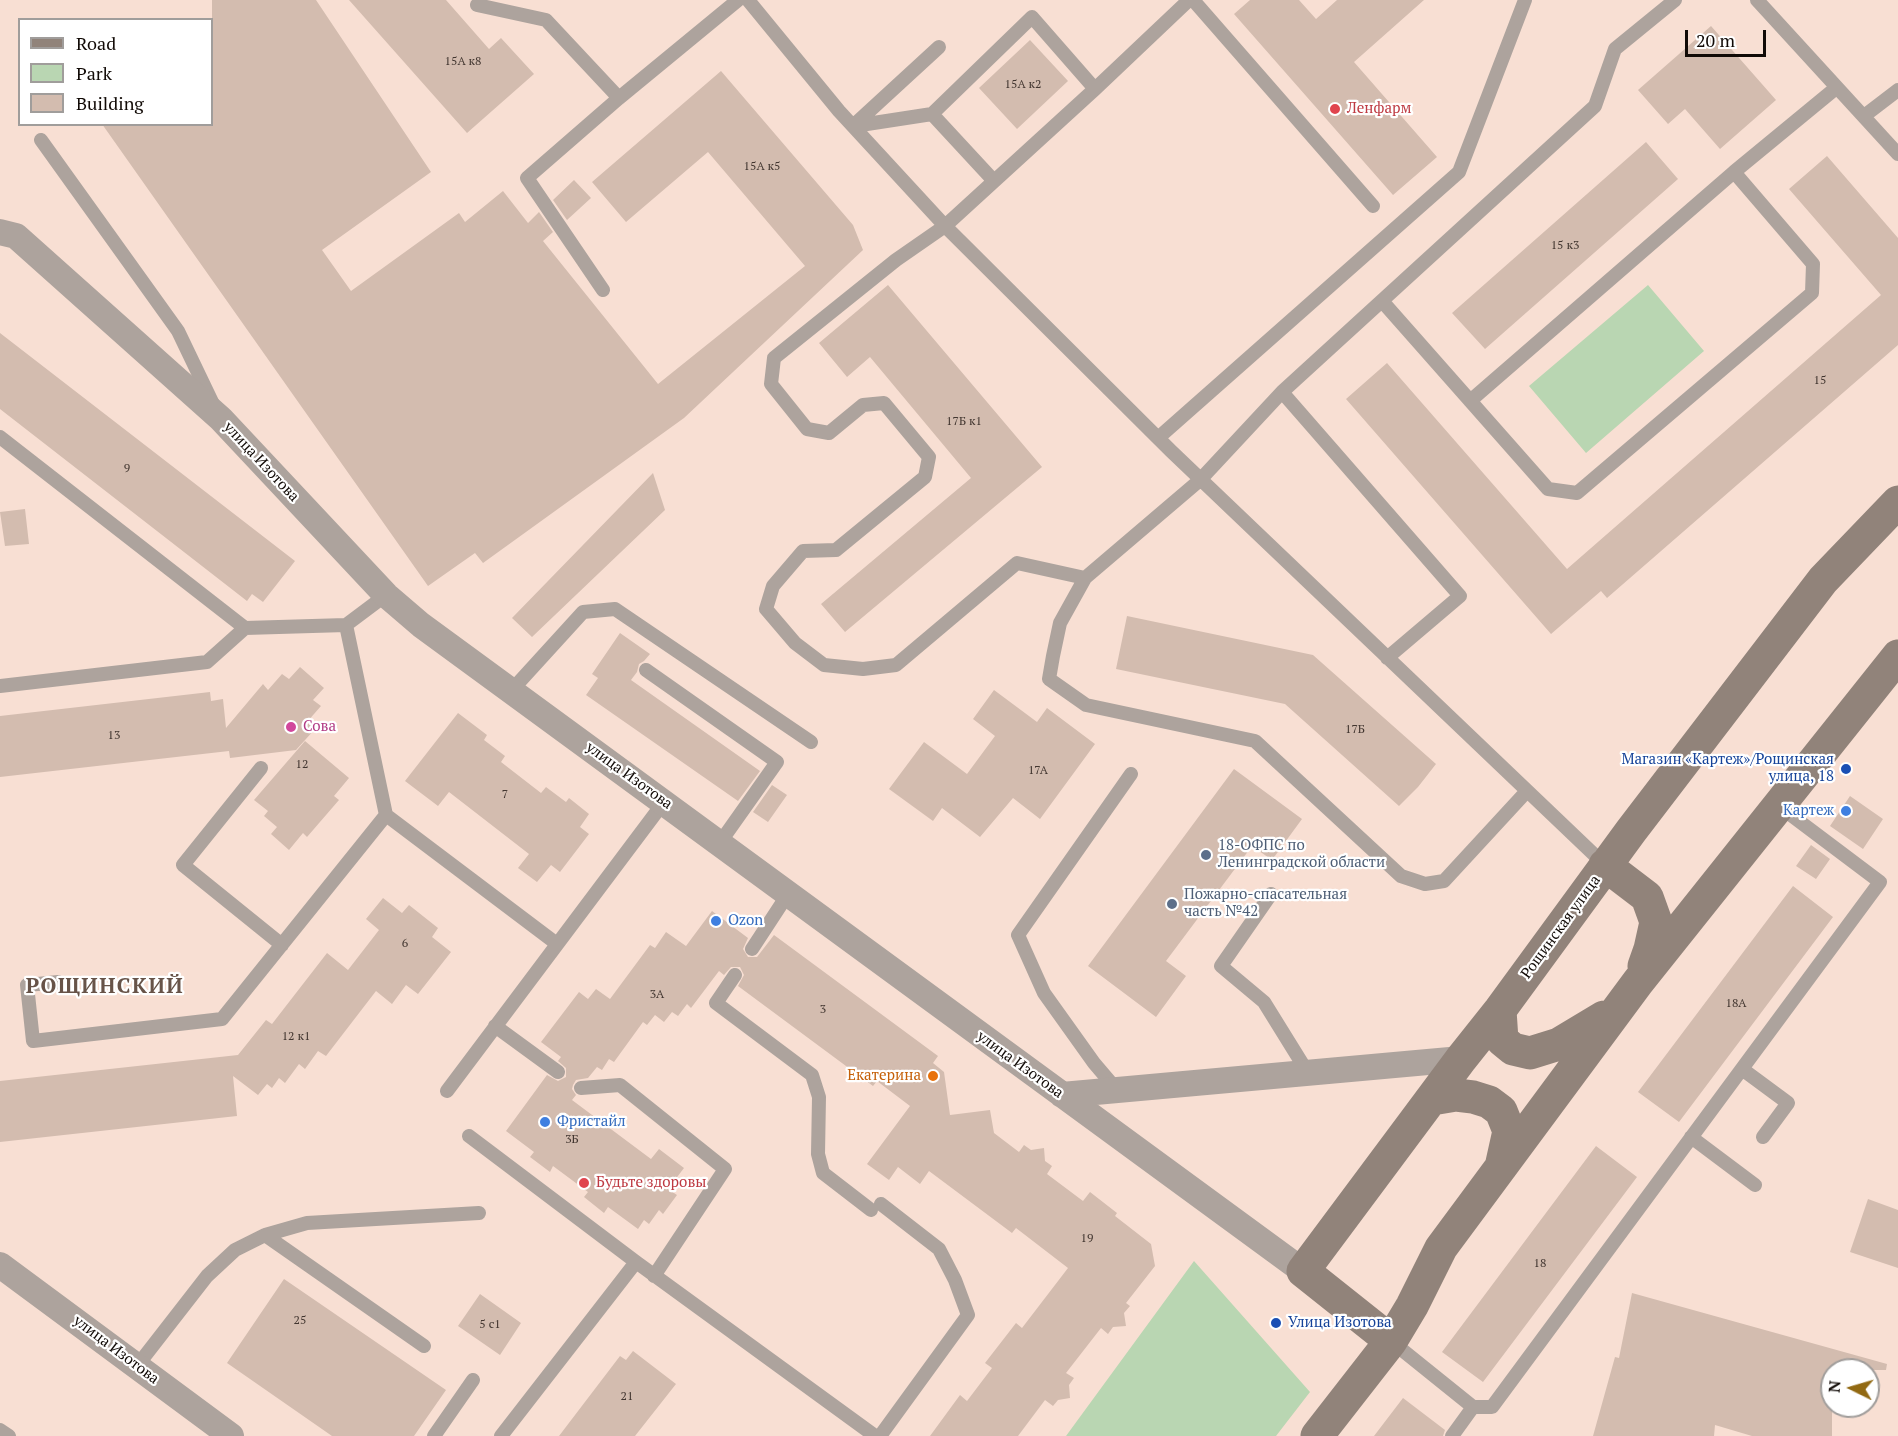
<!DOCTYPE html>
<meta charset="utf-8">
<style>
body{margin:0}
#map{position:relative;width:1898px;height:1436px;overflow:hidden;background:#f8dfd3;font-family:"PT Serif",serif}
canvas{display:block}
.legend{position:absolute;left:18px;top:18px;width:195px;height:108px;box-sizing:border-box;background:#fff;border:2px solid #a09d9b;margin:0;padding:8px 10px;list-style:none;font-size:18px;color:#110a06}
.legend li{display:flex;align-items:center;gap:12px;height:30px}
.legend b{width:30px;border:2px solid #a09d9b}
.north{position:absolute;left:1820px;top:1358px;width:60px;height:60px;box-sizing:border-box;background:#fff;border:2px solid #a09d9b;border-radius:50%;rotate:275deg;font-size:16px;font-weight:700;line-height:24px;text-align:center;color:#110a06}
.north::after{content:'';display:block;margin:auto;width:21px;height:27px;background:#926912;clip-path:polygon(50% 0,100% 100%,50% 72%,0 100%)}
.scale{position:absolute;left:1685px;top:30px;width:81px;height:27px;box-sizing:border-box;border:3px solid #110a06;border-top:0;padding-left:8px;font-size:18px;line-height:21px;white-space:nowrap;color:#110a06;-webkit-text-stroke:4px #fff;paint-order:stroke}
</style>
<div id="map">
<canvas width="1898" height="1436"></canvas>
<ul class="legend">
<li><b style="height:8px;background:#91837a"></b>Road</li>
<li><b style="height:16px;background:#b9d6b2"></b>Park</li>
<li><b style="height:16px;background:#d3bcaf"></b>Building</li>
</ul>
<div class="north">N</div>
<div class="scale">20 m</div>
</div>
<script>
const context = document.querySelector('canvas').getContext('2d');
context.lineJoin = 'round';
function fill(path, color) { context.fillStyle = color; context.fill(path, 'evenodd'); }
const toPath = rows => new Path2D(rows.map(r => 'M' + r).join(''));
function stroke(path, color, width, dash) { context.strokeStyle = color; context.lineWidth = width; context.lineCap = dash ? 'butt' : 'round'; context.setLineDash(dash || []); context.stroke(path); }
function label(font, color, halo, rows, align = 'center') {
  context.font = font + ' "PT Serif",serif'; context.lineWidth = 4.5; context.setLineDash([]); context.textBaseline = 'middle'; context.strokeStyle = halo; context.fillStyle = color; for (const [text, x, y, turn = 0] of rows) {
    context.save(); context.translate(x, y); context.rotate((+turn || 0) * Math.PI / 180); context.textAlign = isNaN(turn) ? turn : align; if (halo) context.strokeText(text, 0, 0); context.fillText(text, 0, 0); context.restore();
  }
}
const green = toPath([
 [1648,285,1704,351,1586,453,1529,386],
 [1194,1261,1310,1392,1276,1436,1066,1436]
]);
const building = toPath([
 [212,0,316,0,431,172,322,250,351,291,459,213,465,222,503,191,528,223,539,212,553,232,543,241,658,384,805,266,708,152,626,222,592,182,721,71,853,225,863,250,684,418,483,563,475,553,428,586,102,124,212,124],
 [349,0,446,0,489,49,501,38,534,74,467,133],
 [1250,0,1299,0,1316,19,1337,0,1424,0,1354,62,1437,157,1393,195,1234,14],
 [1711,26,1776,100,1720,149,1685,109,1668,124,1638,90],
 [1030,40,1068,81,1017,129,979,88],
 [1646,142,1678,179,1485,349,1452,313],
 [1827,156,1898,238,1898,345,1607,598,1601,591,1551,634,1346,399,1387,363,1567,569,1881,295,1789,189],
 [574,180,591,198,567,220,553,200],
 [888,285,1042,467,845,632,821,604,971,478,870,357,847,377,819,343],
 [0,333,295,561,263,602,252,594,247,601,0,409],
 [653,473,665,510,532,637,512,618],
 [25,509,29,544,5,546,0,512],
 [1127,616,1313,655,1436,764,1418,787,1399,806,1285,704,1116,669],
 [620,633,650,654,644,661,639,664,637,672,631,680,760,771,738,801,586,695,598,678,592,674],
 [300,667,324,688,313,700,321,706,307,722,315,729,296,750,230,758,229,751,0,777,0,716,210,692,211,701,223,699,226,728,263,684,268,690,282,674,289,679],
 [994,690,1037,722,1047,708,1095,744,1040,819,1013,798,980,837,942,808,933,821,889,789,924,742,967,774,995,736,973,719],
 [458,713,487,735,484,740,505,756,501,762,541,793,546,787,566,802,569,798,589,814,580,827,589,834,560,872,551,865,537,882,518,868,529,854,449,792,438,806,405,781],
 [305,741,349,778,334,796,339,800,307,837,303,833,289,850,271,834,277,827,264,816,268,811,254,800],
 [1234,769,1302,819,1272,860,1252,846,1166,961,1186,976,1156,1017,1088,966],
 [772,785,787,795,768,822,753,812],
 [1850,796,1883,819,1863,849,1830,826],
 [1811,845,1830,859,1816,879,1796,866],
 [1793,886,1833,917,1679,1122,1638,1092],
 [383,898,402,913,409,905,438,928,432,937,451,952,418,994,406,985,392,1004,376,991,326,1056,318,1051,305,1069,299,1064,285,1083,279,1078,272,1088,267,1084,258,1095,233,1076,237,1116,0,1142,0,1081,238,1055,266,1020,272,1024,327,953,348,970,379,930,366,919],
 [712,911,748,938,743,949,748,957,757,957,774,935,938,1056,933,1063,944,1072,950,1115,990,1110,994,1133,1019,1152,1024,1145,1031,1150,1044,1148,1045,1161,1052,1166,1047,1174,1083,1201,1090,1192,1117,1213,1115,1216,1151,1244,1155,1266,1126,1303,1130,1306,1124,1313,1126,1326,1113,1327,1108,1334,1101,1328,1066,1373,1074,1378,1069,1385,1070,1398,1058,1400,1053,1406,1045,1400,1018,1436,930,1436,960,1395,967,1401,992,1368,985,1363,1016,1323,1022,1328,1068,1268,1016,1228,1012,1233,929,1171,920,1184,898,1167,889,1180,867,1164,910,1106,877,1081,873,1086,738,986,744,975,740,967,731,967,724,975,719,971,691,1008,687,1004,678,1016,672,1012,664,1022,655,1015,647,1025,643,1022,614,1062,609,1059,602,1070,597,1067,588,1078,576,1080,573,1085,572,1089,576,1095,572,1100,651,1159,659,1149,684,1168,668,1189,677,1195,663,1214,659,1210,649,1224,644,1220,638,1229,608,1207,604,1213,584,1197,588,1192,553,1166,550,1172,530,1157,534,1152,506,1131,547,1075,558,1081,566,1077,566,1068,558,1061,561,1057,541,1042,579,992,588,999,596,989,610,999,650,945,655,948,666,932,686,946],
 [1596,1146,1637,1177,1483,1382,1442,1352],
 [1868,1199,1898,1210,1898,1268,1850,1252],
 [284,1279,446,1390,414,1436,332,1436,227,1363],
 [1632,1293,1887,1364,1886,1370,1832,1370,1832,1436,1752,1436,1715,1425,1714,1436,1593,1436,1615,1357,1619,1358],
 [480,1294,521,1323,500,1355,458,1326],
 [633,1351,676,1384,635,1436,559,1436,620,1356,626,1360],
 [1403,1398,1445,1430,1443,1436,1374,1436]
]);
const lane = toPath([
 [748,0,839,111,945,226,1171,451,1605,865],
 [1193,0,1373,206],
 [1757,0,1898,154],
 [477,5,546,20,619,98,738,0],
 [1864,116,1898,90],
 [853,126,939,47],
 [854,126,932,114],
 [41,140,178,331,213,404],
 [994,181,932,114,1032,17,1095,89],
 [603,290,527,178,619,98],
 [1382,301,1548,489,1577,493,1812,293,1813,264,1734,172,1836,88],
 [1282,392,1460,596,1387,658],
 [1470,401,1734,172],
 [0,437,245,628,346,625,386,595],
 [1158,438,1459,172,1525,0],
 [1085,578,1017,563,896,665,863,669,824,665,795,643,766,609,773,586,803,551,836,550,925,477,929,457,884,403,863,405,829,433,807,429,771,384,774,358,896,260,945,226,1095,89,1189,0],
 [346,625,386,815],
 [646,670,777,762,719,844],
 [0,686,207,662,245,628],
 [511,691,583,612,615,609,811,742],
 [261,768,183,865,282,945],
 [1527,791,1444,881,1425,884,1401,876,1255,741,1086,705,1049,679,1053,656,1060,623,1085,578,1200,480,1282,392,1595,106,1615,49,1675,0],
 [1271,894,1221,966,1264,1002,1308,1073],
 [752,949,788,894],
 [735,975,716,1003,812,1075,819,1097,818,1154,823,1173,871,1210],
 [58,982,27,985,33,1041,222,1019,386,815,557,944],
 [495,1026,558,1072],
 [1742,1069,1788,1103,1763,1137],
 [581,1088,620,1085,725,1169,654,1276],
 [1117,1090,1094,1063,1044,993,1018,935,1131,774],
 [447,1091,664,802],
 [469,1136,636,1262,875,1436],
 [1691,1137,1755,1185],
 [265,1235,307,1223,479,1213],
 [1391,1341,1473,1407,1492,1407,1880,882,1779,806],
 [137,1366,207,1276,235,1250,265,1235,424,1346],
 [0,1430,9,1436],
 [434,1436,473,1380],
 [501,1436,636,1262],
 [880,1436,968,1315,955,1280,939,1249,881,1204],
 [1452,1436,1473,1407]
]);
const street = toPath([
 [0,232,16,236,221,419,386,595,421,625,1303,1271],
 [1062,1095,1461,1059],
 [0,1265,231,1436]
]);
const secondary = toPath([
 [1605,865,1647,897,1656,922,1650,949,1644,966],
 [1500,1010,1502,1040,1513,1049,1530,1053,1559,1044,1604,1017],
 [1432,1099,1456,1095,1473,1097,1489,1102,1501,1111,1509,1131,1501,1167],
 [1391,1341,1303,1271,1461,1059,1500,1010,1631,831,1823,580,1898,502],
 [1317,1436,1391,1341,1412,1306,1441,1248,1638,982,1898,656]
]);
const markers = [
 [1335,109,6,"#e0444e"],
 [291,727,6,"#d1479c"],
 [1846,769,6,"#1a4fb4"],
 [1846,811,6,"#3f7fe0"],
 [1206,855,6,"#5c6f8a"],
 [1172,904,6,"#5c6f8a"],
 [716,921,6,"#3f7fe0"],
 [933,1076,6,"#e8710a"],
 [545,1122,6,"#3f7fe0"],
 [584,1183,6,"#e0444e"],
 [1276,1323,6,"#1a4fb4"]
];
const numberNames = [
 ["15А к8",463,62],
 ["15А к2",1023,85],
 ["15А к5",762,167],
 ["15 к3",1565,246],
 ["15",1820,381],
 ["17Б к1",964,422],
 ["9",127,469],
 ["17Б",1355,730],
 ["13",114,736],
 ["12",302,765],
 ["17А",1038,771],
 ["7",505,795],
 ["6",405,944],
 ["3А",657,995],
 ["18А",1736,1004],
 ["3",823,1010],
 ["12 к1",296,1037],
 ["3Б",572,1140],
 ["19",1087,1239],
 ["18",1540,1264],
 ["25",300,1321],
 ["5 с1",490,1325],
 ["21",627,1397]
];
const healthNames = [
 ["Ленфарм",1347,109],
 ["Будьте здоровы",596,1183]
];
const streetNames = [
 ["улица Изотова",261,462,47],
 ["улица Изотова",629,776,36],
 ["Рощинская улица",1561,927,-54],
 ["улица Изотова",1020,1065,36],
 ["улица Изотова",116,1350,37]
];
const hotelNames = [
 ["Сова",303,727]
];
const transitNames = [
 ["Магазин «Картеж»/Рощинская",1834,760],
 ["улица, 18",1834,777],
 ["Улица Изотова",1288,1323,"left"]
];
const shopNames = [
 ["Картеж",1834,811,"right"],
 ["Ozon",728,921],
 ["Фристайл",557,1122]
];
const serviceNames = [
 ["18-ОФПС по",1218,846],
 ["Ленинградской области",1218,863],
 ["Пожарно-спасательная",1184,895],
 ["часть №42",1184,912]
];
const foodNames = [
 ["Екатерина",921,1076]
];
const districtNames = [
 ["РОЩИНСКИЙ",105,987]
];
fill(green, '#b9d6b2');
fill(building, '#d3bcaf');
stroke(lane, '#ada39d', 14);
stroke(street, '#ada39d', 26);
stroke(secondary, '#91837a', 33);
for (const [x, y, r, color] of markers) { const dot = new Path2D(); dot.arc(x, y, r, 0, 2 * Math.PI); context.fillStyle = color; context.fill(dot); stroke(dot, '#fff', 2); }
label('12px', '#423630', null, numberNames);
label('15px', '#be3a42', '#fff', healthNames, 'left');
label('15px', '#110a06', '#fff', streetNames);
label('15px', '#b23c85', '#fff', hotelNames, 'left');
label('15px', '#164399', '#fff', transitNames, 'right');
label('15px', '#366cbe', '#fff', shopNames, 'left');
label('15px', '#4e5e75', '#fff', serviceNames, 'left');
label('15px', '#c56008', '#fff', foodNames, 'right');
context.letterSpacing = '1.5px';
label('bold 21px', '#675348', '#fff', districtNames);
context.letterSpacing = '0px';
</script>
